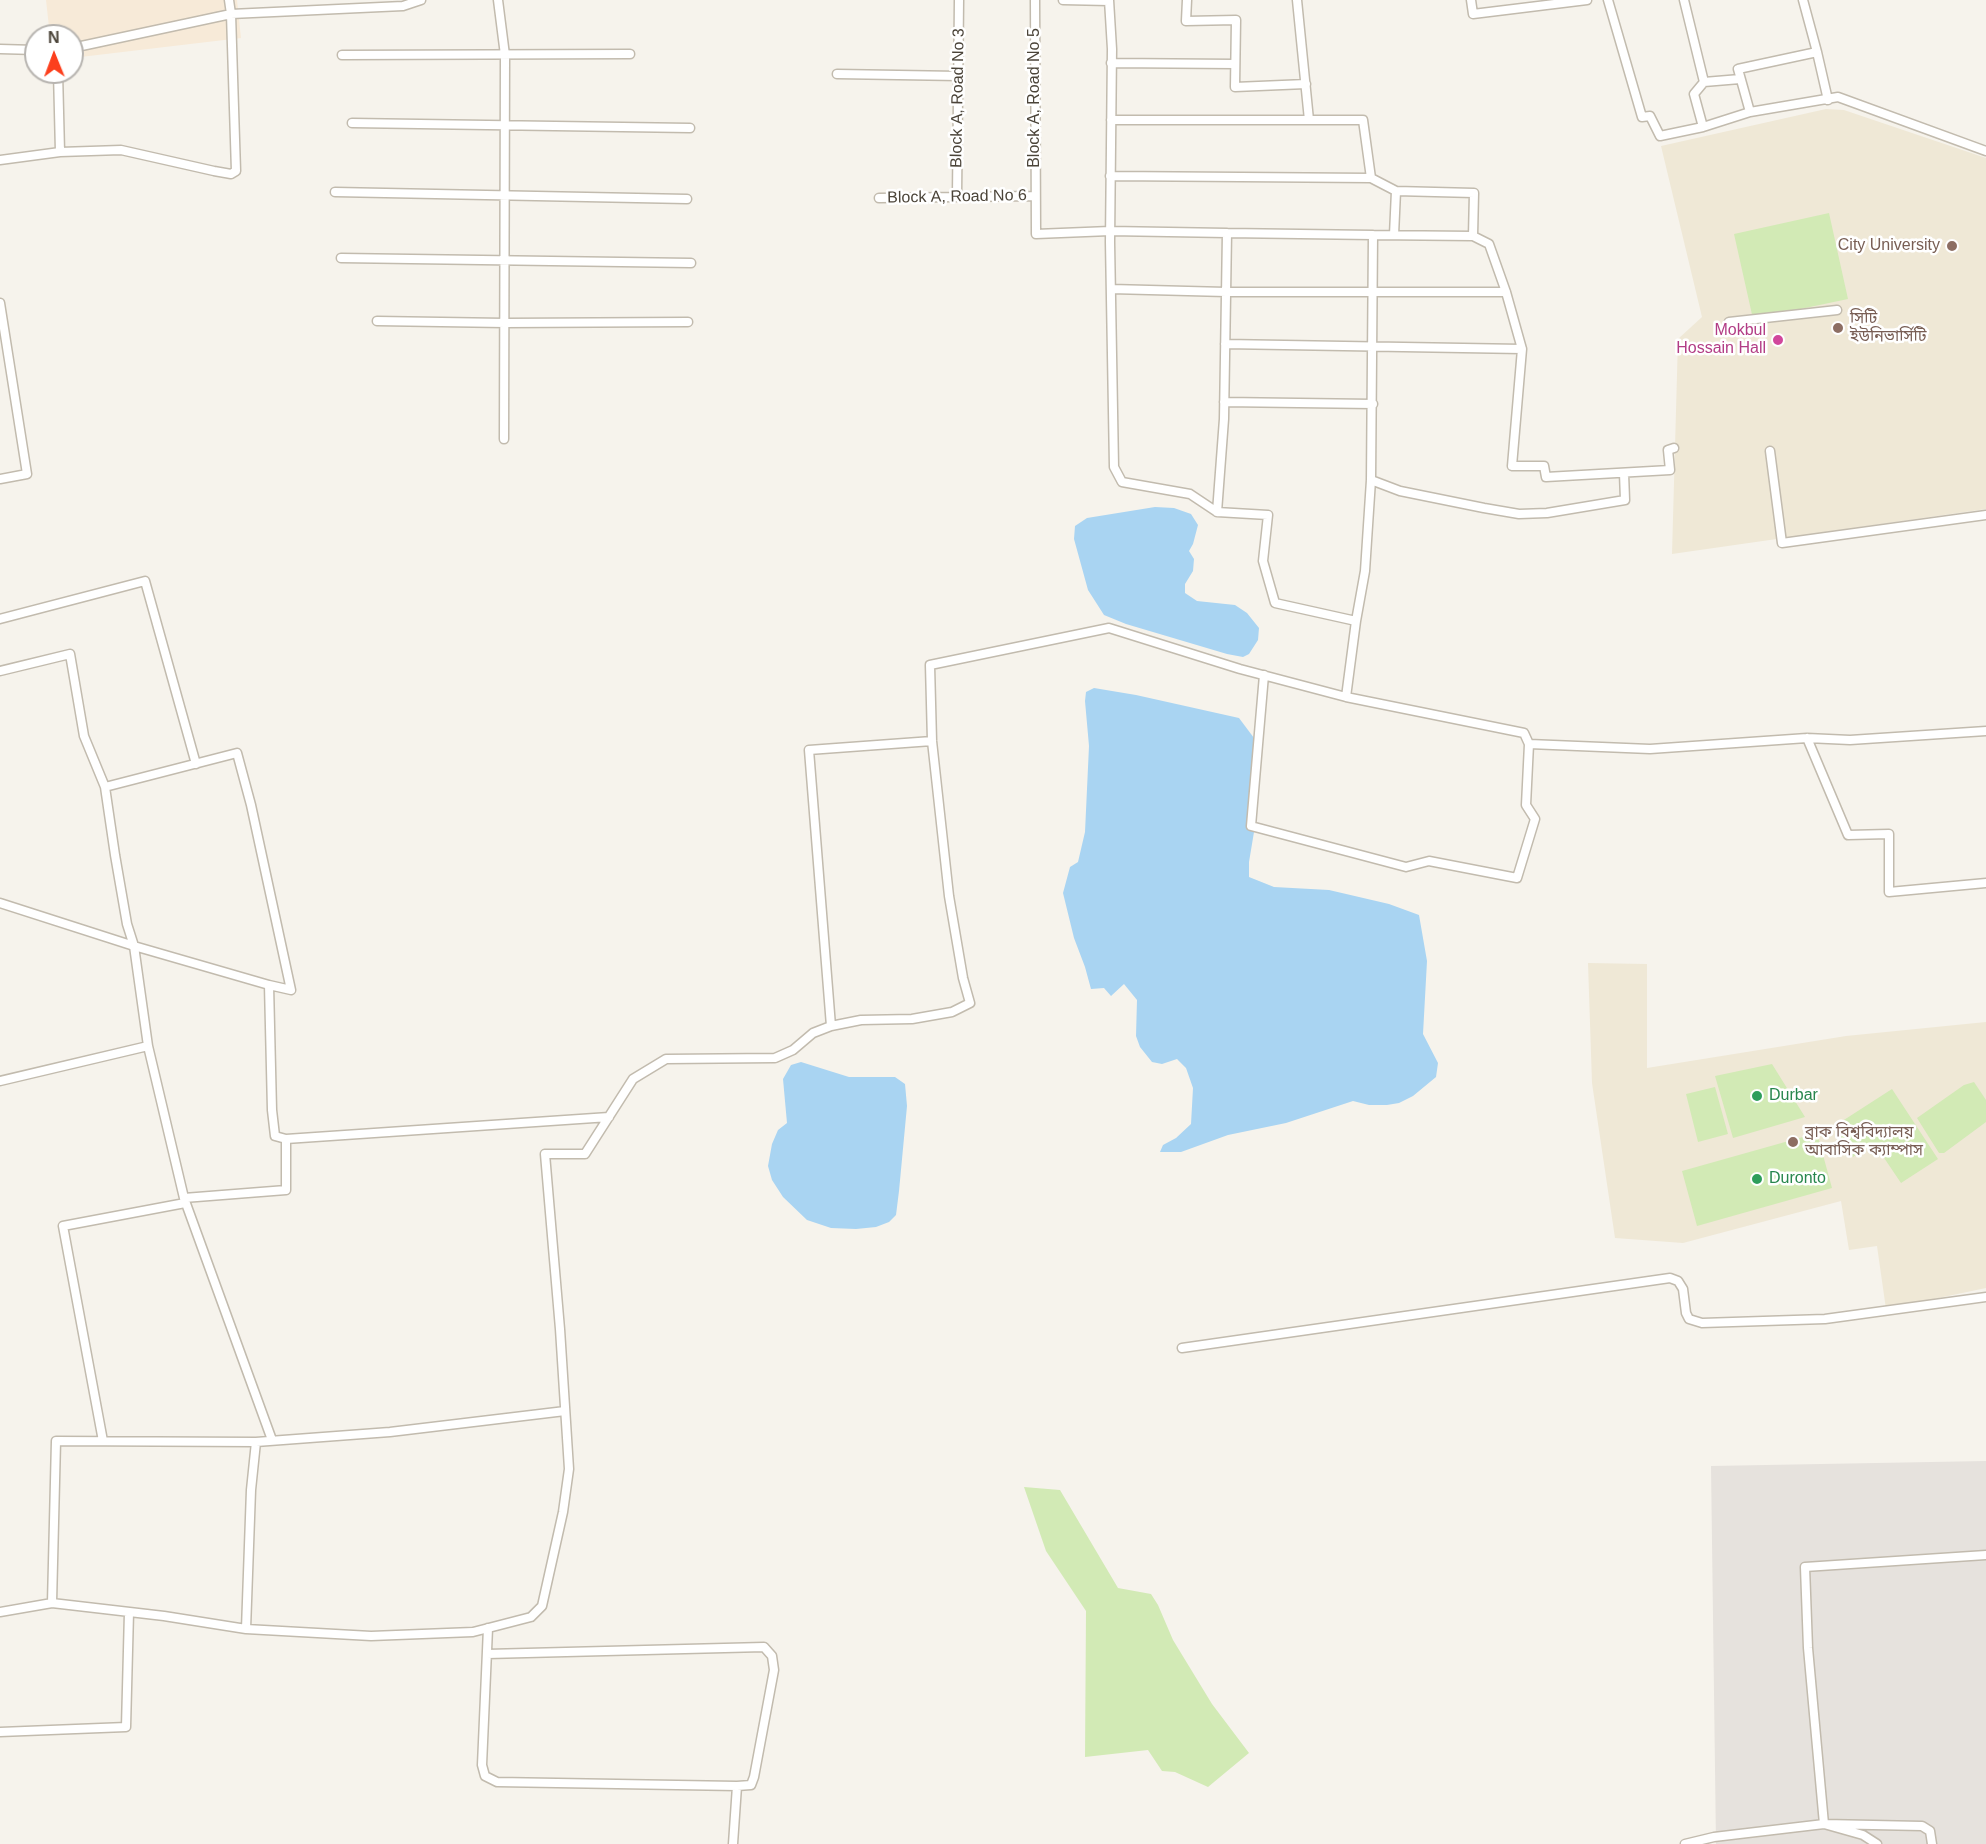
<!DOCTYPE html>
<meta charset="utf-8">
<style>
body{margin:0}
#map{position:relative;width:1986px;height:1844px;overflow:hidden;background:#f6f3ec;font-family:Arial,sans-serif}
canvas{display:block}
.north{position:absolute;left:24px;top:24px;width:60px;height:60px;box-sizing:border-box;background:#fff;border:2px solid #b7b4b0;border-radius:50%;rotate:359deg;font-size:16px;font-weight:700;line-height:24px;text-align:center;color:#4b4439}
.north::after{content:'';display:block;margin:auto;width:21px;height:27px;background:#fc3f1d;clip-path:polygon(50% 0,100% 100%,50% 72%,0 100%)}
</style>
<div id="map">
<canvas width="1986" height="1844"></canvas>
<div class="north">N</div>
</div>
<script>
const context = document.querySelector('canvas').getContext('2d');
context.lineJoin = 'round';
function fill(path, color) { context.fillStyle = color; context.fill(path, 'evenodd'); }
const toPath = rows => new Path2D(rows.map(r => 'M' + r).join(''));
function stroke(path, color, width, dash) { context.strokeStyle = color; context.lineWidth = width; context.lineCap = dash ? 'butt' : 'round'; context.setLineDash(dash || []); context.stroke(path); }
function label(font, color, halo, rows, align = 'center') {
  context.font = font + ' Arial,"Noto Sans Bengali",sans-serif'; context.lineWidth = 5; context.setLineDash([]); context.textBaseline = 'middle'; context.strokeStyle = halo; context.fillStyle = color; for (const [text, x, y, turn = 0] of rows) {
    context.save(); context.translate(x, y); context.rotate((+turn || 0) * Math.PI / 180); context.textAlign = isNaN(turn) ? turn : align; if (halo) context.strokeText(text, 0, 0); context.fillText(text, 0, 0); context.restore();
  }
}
const commercial = toPath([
 [46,0,237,0,241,38,72,58,72,36,50,36]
]);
const industrial = toPath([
 [1986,1461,1986,1844,1716,1844,1711,1466]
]);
const education = toPath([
 [1826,109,1844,110,1986,158,1986,509,1672,554,1678,339,1702,317,1661,146],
 [1588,963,1647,964,1647,1068,1846,1036,1986,1022,1986,1288,1886,1309,1877,1246,1849,1250,1841,1201,1683,1243,1615,1238,1592,1083]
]);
const green = toPath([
 [1829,213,1848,299,1753,319,1734,234],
 [1772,1064,1805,1117,1733,1138,1715,1076],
 [1974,1082,1986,1100,1986,1122,1944,1153,1939,1153,1917,1118,1964,1085],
 [1715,1087,1728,1134,1698,1142,1686,1094],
 [1892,1089,1938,1159,1901,1183,1874,1143,1853,1157,1833,1127],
 [1817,1133,1832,1188,1697,1226,1682,1171],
 [1024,1487,1060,1490,1118,1588,1151,1594,1158,1605,1173,1640,1212,1704,1249,1753,1208,1787,1175,1772,1162,1771,1148,1750,1085,1757,1086,1611,1046,1551]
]);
const water = toPath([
 [1155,507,1174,508,1191,514,1198,525,1193,544,1189,551,1194,559,1193,571,1185,584,1185,593,1197,601,1235,605,1247,613,1259,628,1258,640,1249,654,1243,657,1227,654,1126,624,1104,615,1088,590,1074,539,1075,526,1087,518],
 [1094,688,1136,695,1239,718,1254,738,1255,826,1249,862,1249,877,1274,887,1329,890,1389,904,1419,915,1427,961,1423,1034,1438,1063,1436,1077,1413,1096,1399,1103,1387,1105,1369,1105,1353,1101,1286,1123,1228,1135,1181,1152,1160,1152,1163,1145,1176,1138,1191,1124,1193,1088,1186,1068,1177,1059,1162,1064,1152,1062,1140,1047,1136,1036,1137,1000,1124,984,1111,996,1104,988,1091,989,1085,967,1074,938,1063,893,1070,867,1078,862,1085,832,1089,746,1085,701,1086,692],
 [801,1062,849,1077,895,1077,905,1084,907,1106,899,1191,896,1215,889,1222,876,1227,856,1229,831,1228,807,1220,783,1197,772,1180,768,1166,772,1144,778,1130,787,1123,783,1079,791,1065]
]);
const minor = toPath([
 [229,0,231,14,403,6,421,0],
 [498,0,505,55,504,439],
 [1035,0,1036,234,1110,231,1227,233],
 [1063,0,1109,1],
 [1109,0,1112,49,1110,242,1114,467,1122,482,1190,494,1217,512],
 [1187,0,1186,21,1236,20,1235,87,1306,84],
 [1297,0,1309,120],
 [1471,0,1473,14,1587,0],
 [1608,0,1642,117,1650,116,1660,136,1703,127,1750,112,1838,97,1986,151],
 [1684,0,1704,82,1740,79],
 [1803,0,1817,52],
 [0,49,36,50],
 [342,55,630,54],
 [1111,63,1235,64],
 [58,72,60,152],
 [837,74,959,76],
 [1750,112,1738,69,1817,52,1828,100],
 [352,123,690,128],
 [1703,127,1694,94,1704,82],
 [0,160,60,152,121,150,214,171,231,174,236,171,231,14,72,48],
 [1110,176,1371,178,1363,120,1111,120],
 [1371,178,1396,191,1474,193,1473,236],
 [335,192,687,199],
 [957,197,959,0],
 [879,198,1035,196],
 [1373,235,1473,236,1489,244,1506,292,1522,349,1512,466,1544,466,1546,477,1670,470,1668,450,1674,448],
 [1394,235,1396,191],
 [341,258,691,263],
 [1111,289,1226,292,1506,292],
 [0,303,27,474,0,479],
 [377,321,505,323,688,322],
 [1729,322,1837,310],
 [1225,344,1522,349],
 [1224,402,1373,404],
 [1770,451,1782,543,1986,515],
 [1371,480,1400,491,1484,508,1519,514,1547,513,1625,500,1624,473],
 [0,619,145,581,196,764],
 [0,671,70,654,84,736,105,787,115,855,127,924,134,946,269,985,272,1110,275,1136,286,1139,609,1117],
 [1264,675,1251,826,1406,867,1429,861,1517,878,1535,819,1526,805,1529,744],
 [1346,697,1356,621,1275,603,1263,561,1268,515,1217,512,1224,419,1227,233,1373,235,1371,480,1365,571,1356,621],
 [1807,738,1848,835,1889,834,1889,892,1986,883],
 [105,787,237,753,251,805,291,990,269,985],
 [0,903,134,946,148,1046,184,1198,286,1190,286,1139],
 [831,1026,809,750,932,741],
 [0,1081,148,1046],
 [184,1198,272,1440],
 [1182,1348,1670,1278,1678,1281,1683,1289,1686,1313,1689,1319,1702,1323,1825,1319,1986,1297],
 [103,1441,63,1226,185,1203],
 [256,1442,390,1432,565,1411],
 [0,1612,52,1603],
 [488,1628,482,1765,485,1776,497,1782,737,1786,733,1844],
 [246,1629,251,1490,256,1442,56,1441,52,1603,164,1616,246,1629,371,1636,473,1632,531,1617,542,1606,563,1512,569,1469,560,1329,545,1154,585,1154,633,1079,666,1059,775,1058,793,1050,813,1033,831,1026,861,1020,912,1019,952,1012,970,1003,963,978,949,896,932,741,930,665,1109,628,1240,669,1346,697,1524,733,1529,744,1650,749,1807,738,1850,740,1986,731],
 [487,1654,764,1647,772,1656,774,1670,754,1777,751,1785,737,1786],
 [0,1732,126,1727,129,1612],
 [1685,1844,1714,1837,1824,1824,1922,1826,1930,1831,1932,1844],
 [1877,1844,1863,1835,1824,1824,1808,1648,1805,1567,1986,1555]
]);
const markers = [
 [1952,246,6,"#8d6e63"],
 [1838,328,6,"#8d6e63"],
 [1778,340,6,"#d1479c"],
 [1757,1096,6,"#2e9e5b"],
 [1793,1142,6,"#8d6e63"],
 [1757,1179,6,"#2e9e5b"]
];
const streetNames = [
 ["Block A, Road No 3",958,98,-89],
 ["Block A, Road No 5",1035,98,-90],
 ["Block A, Road No 6",957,197,-1]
];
const educationNames = [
 ["City University",1940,246,"right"],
 ["সিটি",1850,319],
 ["ইউনিভার্সিটি",1850,337],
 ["ব্রাক বিশ্ববিদ্যালয়",1805,1133],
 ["আবাসিক ক্যাম্পাস",1805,1151]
];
const hotelNames = [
 ["Mokbul",1766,331],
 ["Hossain Hall",1766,349]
];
const leisureNames = [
 ["Durbar",1769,1096],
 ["Duronto",1769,1179]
];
fill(commercial, '#f7ead8');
fill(industrial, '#e6e2dd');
fill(education, '#efe8d6');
fill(green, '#d2eab5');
fill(water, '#a9d4f2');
stroke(minor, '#c2bbae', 11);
stroke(minor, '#fff', 8);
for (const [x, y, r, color] of markers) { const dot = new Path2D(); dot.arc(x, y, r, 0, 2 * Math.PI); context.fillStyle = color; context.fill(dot); stroke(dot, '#fff', 2); }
label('16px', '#4b4439', '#fff', streetNames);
label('16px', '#785e54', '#fff', educationNames, 'left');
label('16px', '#b23c85', '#fff', hotelNames, 'right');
label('16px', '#27864d', '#fff', leisureNames, 'left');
</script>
